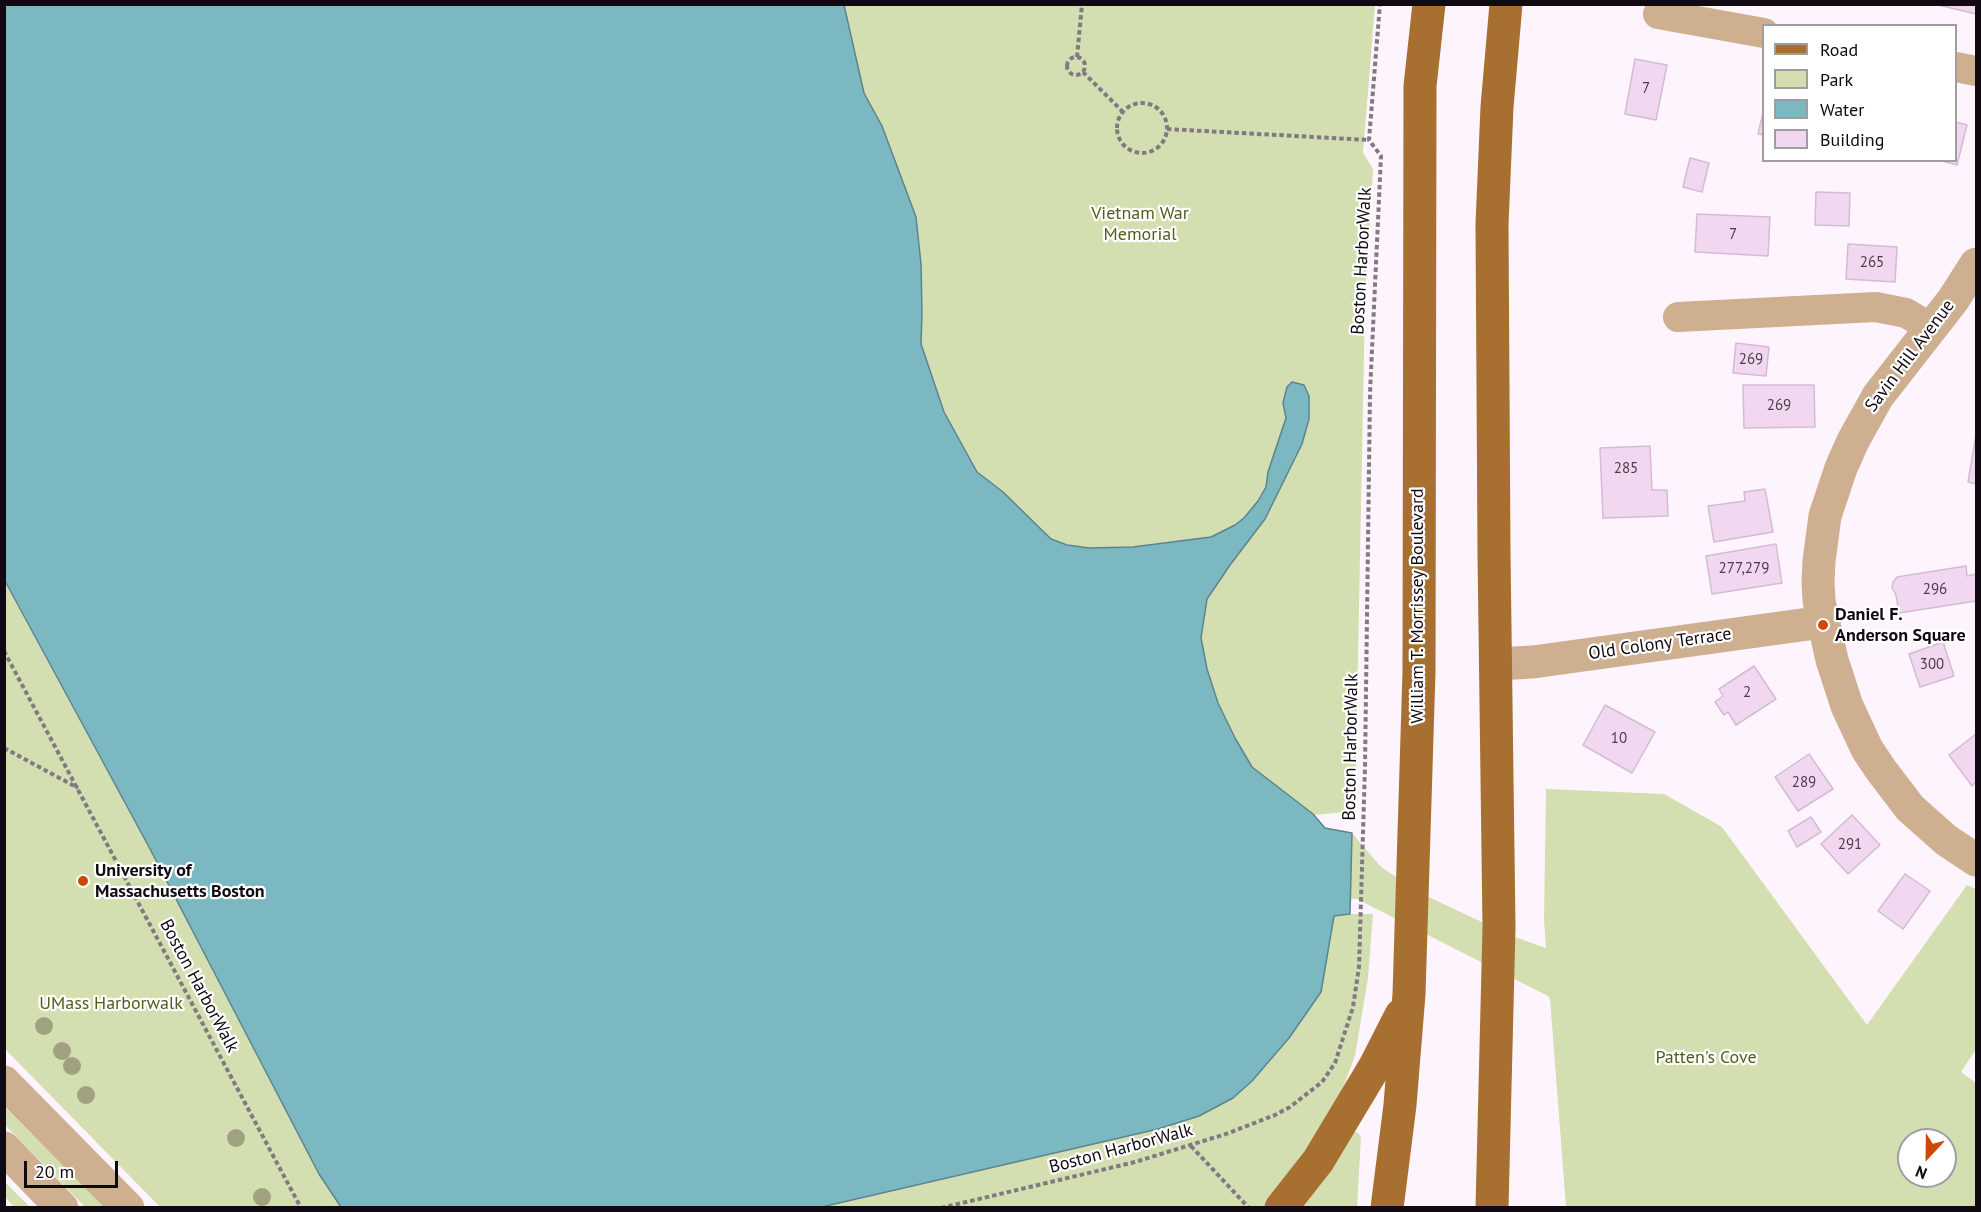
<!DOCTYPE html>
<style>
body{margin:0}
#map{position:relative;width:1981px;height:1212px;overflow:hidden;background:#fef4fd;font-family:"PT Sans",sans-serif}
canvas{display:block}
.frame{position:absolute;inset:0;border:6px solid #110911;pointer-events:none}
.legend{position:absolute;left:1762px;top:24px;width:195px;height:138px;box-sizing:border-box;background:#fff;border:2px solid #a09da0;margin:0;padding:8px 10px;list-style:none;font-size:18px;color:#110911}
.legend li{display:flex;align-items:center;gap:12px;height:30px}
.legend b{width:30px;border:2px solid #a09da0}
.north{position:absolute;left:1897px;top:1128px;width:60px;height:60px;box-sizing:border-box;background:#fff;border:2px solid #a09da0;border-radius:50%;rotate:202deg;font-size:16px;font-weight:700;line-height:24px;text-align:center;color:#110911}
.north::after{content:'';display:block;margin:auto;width:21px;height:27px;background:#ce4808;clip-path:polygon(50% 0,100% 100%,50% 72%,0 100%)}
.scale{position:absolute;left:24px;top:1161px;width:94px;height:27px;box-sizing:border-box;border:3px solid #110911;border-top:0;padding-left:8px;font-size:18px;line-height:21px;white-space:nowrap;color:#110911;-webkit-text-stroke:4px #fff;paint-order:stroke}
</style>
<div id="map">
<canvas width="1981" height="1212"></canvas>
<div class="frame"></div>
<ul class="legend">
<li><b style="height:8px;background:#a77031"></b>Road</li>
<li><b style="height:16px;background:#d3dfb0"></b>Park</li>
<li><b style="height:16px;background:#7cb8c2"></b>Water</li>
<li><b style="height:16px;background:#f1d8f0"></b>Building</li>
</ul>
<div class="north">N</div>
<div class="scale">20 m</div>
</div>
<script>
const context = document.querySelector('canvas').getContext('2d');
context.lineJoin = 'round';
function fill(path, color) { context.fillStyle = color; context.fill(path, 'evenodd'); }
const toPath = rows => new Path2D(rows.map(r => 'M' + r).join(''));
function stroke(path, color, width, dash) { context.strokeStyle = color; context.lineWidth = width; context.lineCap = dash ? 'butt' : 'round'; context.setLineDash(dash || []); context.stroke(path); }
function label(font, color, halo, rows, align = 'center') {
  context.font = font + ' "PT Sans",sans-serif'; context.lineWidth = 4.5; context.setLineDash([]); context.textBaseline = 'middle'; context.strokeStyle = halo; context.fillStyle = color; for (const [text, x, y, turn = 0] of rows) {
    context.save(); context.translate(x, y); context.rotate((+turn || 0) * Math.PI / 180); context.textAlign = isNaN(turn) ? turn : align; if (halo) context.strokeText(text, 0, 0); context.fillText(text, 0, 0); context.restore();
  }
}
const green = toPath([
 [5,5,1375,5,1363,153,1373,169,1365,302,1355,811,1314,815,1325,828,1352,833,1381,867,1422,894,1512,936,1546,948,1544,920,1546,789,1664,794,1722,827,1867,1025,1967,885,1976,889,1976,1049,1961,1072,1976,1083,1976,1207,1566,1207,1550,999,1548,996,1357,899,1334,898],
 [1909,1140,1945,1140,1945,1176,1909,1176],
 [4,581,149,847,319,1174,341,1207,160,1207,5,1049],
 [1350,914,1373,914,1368,978,1355,1056,1335,1109,1267,1207,822,1208,1158,1129,1199,1116,1233,1098,1252,1081,1289,1038,1321,992,1334,916],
 [4,1106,105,1207,85,1207,5,1125],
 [1353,1131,1358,1133,1361,1137,1357,1207,1300,1208],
 [4,1182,5,1182,30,1207,14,1207,5,1197]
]);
const water = toPath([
 [4,5,844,5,864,93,882,126,916,217,921,264,922,313,921,344,944,412,977,472,1003,492,1051,539,1067,545,1089,548,1133,547,1211,537,1235,525,1244,518,1258,501,1266,487,1268,472,1286,418,1283,403,1287,387,1292,382,1304,385,1309,396,1309,419,1302,444,1265,519,1230,565,1207,599,1201,638,1207,669,1218,703,1235,738,1252,767,1313,814,1325,828,1352,833,1350,914,1334,916,1321,992,1289,1038,1252,1081,1233,1098,1199,1116,1158,1129,822,1207,341,1207,319,1174,149,847,5,581,4,5]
]);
const building = toPath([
 [1934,4,1976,4,1976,14,1934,4],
 [1635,59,1667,65,1656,120,1625,114,1635,59],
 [1764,109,1764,135,1758,134,1764,109],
 [1956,122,1967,125,1957,165,1938,160,1956,160,1956,122],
 [1690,158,1709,163,1702,192,1683,187,1690,158],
 [1816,192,1850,193,1849,226,1815,225,1816,192],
 [1697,214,1770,217,1768,256,1695,252,1697,214],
 [1848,244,1897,247,1895,282,1846,279,1848,244],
 [1736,343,1769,347,1766,376,1733,373,1736,343],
 [1743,385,1814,385,1815,427,1744,428,1743,385],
 [1976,435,1976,484,1968,482,1976,435],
 [1650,446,1652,490,1667,490,1668,516,1603,518,1600,448,1650,446],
 [1765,489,1773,532,1714,542,1708,506,1745,501,1744,492,1765,489],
 [1776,544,1782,583,1712,594,1706,556,1776,544],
 [1966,566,1967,576,1976,574,1976,601,1899,613,1896,595,1892,588,1893,582,1897,577,1966,566],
 [1943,642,1954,676,1920,687,1909,654,1943,642],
 [1754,666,1776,699,1736,725,1728,712,1724,715,1715,702,1723,696,1719,689,1754,666],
 [1605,705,1655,732,1632,773,1583,745,1605,705],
 [1976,734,1976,782,1972,786,1949,755,1976,734],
 [1809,754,1833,789,1798,811,1775,777,1809,754],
 [1852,815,1880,845,1848,874,1821,844,1852,815],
 [1811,817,1821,832,1797,847,1788,831,1811,817],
 [1905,874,1930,891,1903,929,1878,911,1905,874]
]);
const path = toPath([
 '1067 66a9 9 0 1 1 18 0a9 9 0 1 1-18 0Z',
 [1077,57,1082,4],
 [1083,72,1123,112],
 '1117 128a25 25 0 1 1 50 0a25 25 0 1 1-50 0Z',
 [1167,129,1369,140],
 [4,651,301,1208],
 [4,748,78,788],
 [1191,1146,1248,1207],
 [941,1208,1135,1162,1226,1134,1275,1115,1290,1107,1322,1082,1335,1063,1353,1007,1359,967,1365,767,1370,393,1381,156,1369,140,1380,4]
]);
const minor = toPath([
 [1658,14,1764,33],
 [1956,67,1976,71],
 [1678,317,1876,307,1906,313,1931,328]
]);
const tertiary = toPath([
 [1976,264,1953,300,1878,396,1853,441,1841,468,1825,516,1819,561,1818,582,1819,601,1832,660,1847,706,1867,749,1881,770,1910,808,1946,840,1976,860],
 [1496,664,1533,662,1823,622],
 [4,1082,128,1208],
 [4,1148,62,1208]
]);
const primary = toPath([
 [1281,1208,1318,1161,1375,1066,1401,1015],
 [1387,1208,1400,1105,1409,994,1419,672,1420,86,1429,4],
 [1492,1208,1499,927,1494,553,1492,224,1497,107,1506,4]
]);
const trees = [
 [44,1026],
 [62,1051],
 [72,1066],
 [86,1095],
 [236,1138],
 [262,1197]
];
const markers = [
 [1823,625,6,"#ce4808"],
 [83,881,6,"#ce4808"]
];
const numberNames = [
 ["7",1646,89],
 ["7",1733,235],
 ["265",1872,263],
 ["269",1751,360],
 ["269",1779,406],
 ["285",1626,469],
 ["277,279",1744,569],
 ["296",1935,590],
 ["300",1932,665],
 ["2",1747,693],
 ["10",1619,739],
 ["289",1804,783],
 ["291",1850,845]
];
const parkNames = [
 ["Vietnam War",1140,214],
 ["Memorial",1140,235],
 ["UMass Harborwalk",111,1004],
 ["Patten's Cove",1706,1058]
];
const streetNames = [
 ["Boston HarborWalk",1362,261,-87],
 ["Savin Hill Avenue",1910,356,-53],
 ["William T. Morrissey Boulevard",1418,606,-90],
 ["Old Colony Terrace",1660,644,-8],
 ["Boston HarborWalk",1351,747,-89],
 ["Boston HarborWalk",199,986,62],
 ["Boston HarborWalk",1121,1149,-15]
];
const poiNames = [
 ["Daniel F.",1835,615],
 ["Anderson Square",1835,636],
 ["University of",95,871],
 ["Massachusetts Boston",95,892]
];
fill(green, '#d3dfb0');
fill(water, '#7cb8c2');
stroke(water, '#5c848d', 1.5);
fill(building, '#f1d8f0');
stroke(building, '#d3bbd3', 1.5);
stroke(path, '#827981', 4, [4.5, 3]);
stroke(minor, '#ceaf90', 30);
stroke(tertiary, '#ceaf90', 33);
stroke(primary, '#a77031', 33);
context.fillStyle = '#9fa17f';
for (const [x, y] of trees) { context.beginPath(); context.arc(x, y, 9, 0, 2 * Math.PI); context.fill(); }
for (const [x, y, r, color] of markers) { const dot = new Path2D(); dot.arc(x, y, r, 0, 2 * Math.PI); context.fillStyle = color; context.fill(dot); stroke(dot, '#fff', 2); }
label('15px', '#493d49', null, numberNames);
label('18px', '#515d18', '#fff', parkNames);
label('18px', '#110911', '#fff', streetNames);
label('bold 18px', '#110911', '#fff', poiNames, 'left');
</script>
